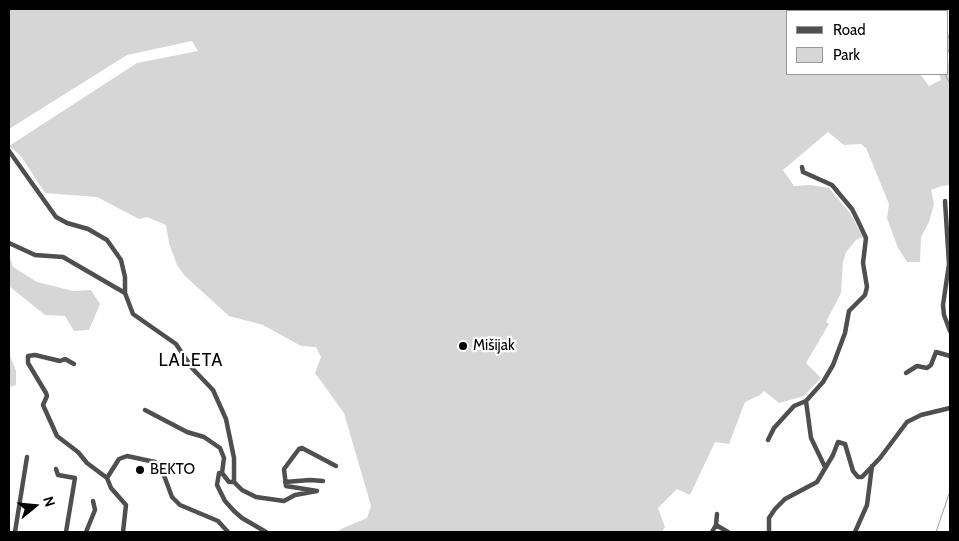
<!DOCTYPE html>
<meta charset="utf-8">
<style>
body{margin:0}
#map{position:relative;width:959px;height:541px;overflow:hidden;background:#fff;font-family:Cabin,sans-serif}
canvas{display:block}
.frame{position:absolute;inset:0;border:10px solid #000;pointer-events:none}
.legend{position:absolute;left:786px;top:10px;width:162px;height:65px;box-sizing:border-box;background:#fff;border:1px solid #999;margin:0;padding:6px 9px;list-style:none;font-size:15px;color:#000}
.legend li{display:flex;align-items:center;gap:10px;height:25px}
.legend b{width:25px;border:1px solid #999}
.north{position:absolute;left:10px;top:481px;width:50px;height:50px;-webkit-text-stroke:4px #fff;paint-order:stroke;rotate:73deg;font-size:14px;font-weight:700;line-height:20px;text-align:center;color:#000}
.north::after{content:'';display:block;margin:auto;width:18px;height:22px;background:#000;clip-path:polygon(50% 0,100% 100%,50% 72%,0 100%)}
</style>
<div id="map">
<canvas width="959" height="541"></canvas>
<div class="frame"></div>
<ul class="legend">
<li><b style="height:6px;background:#4f4f4f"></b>Road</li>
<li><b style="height:14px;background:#d6d6d6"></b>Park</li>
</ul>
<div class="north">N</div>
</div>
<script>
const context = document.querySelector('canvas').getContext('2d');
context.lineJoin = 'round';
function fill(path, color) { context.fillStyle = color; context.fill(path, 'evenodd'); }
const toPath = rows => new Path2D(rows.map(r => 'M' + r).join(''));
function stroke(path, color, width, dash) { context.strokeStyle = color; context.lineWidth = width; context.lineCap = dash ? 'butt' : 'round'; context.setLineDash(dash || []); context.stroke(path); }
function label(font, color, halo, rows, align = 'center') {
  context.font = font + ' Cabin,sans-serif'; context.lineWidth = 4.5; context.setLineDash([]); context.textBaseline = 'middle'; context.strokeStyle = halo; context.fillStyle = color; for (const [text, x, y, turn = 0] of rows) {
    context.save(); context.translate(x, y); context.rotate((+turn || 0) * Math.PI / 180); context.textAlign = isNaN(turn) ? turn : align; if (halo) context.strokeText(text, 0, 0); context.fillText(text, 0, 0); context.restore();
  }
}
const green = toPath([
 [9,9,907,9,910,11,788,11,788,74,920,74,929,86,941,80,939,74,948,74,948,33,950,36,948,58,950,72,950,187,949,185,942,186,931,190,934,204,929,222,921,237,920,262,907,262,898,248,887,218,889,204,866,148,861,144,844,145,828,132,783,170,794,186,810,185,829,188,850,213,863,237,856,240,846,252,843,262,841,293,826,322,829,324,806,363,821,378,804,396,779,403,764,391,760,395,745,402,729,444,715,442,690,495,677,489,658,508,665,527,662,532,337,532,341,529,367,518,371,506,344,413,315,373,321,357,316,347,301,346,263,325,229,316,185,276,177,265,169,243,166,225,147,217,139,219,97,197,45,193,21,156,9,146,137,63,198,51,192,41,127,55,9,129],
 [9,255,13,267,37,282,73,291,91,290,100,304,89,330,74,331,65,316,45,315,9,286],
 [9,353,16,371,16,385,9,387]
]);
const stream = toPath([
 [902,9,904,11],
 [948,36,950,40],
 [948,52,950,47],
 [945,74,950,84],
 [936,532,950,491]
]);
const street = toPath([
 [9,151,56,217,67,223,88,229,107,240,121,260,125,277,125,293,133,314,176,344,192,368,213,390,226,419,234,458,234,482,229,482,222,473,219,473,217,485,225,501,234,511,242,518,266,532],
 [802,167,803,172,832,185,852,209,858,221,866,238,863,263,867,287,865,295,849,311,845,333,833,365,823,382,806,401],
 [945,201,949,264,943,305,944,315,950,331],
 [9,243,35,255,63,257,125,293],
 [74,364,65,359,60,361,35,355,28,356,28,363,46,393,47,396,43,405,57,436,78,452,87,463,107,478],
 [906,373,917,366,927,368,931,365,936,352,950,356],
 [145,410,187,432,204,437,220,448,224,458,222,473],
 [768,440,774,428,794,406,806,401,811,438,825,467],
 [56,469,58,475,75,478,66,532],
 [234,482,242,490,256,497,284,501,295,495,317,491,286,486,284,469,299,449,302,448,336,466],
 [285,482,310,480,323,481],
 [717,514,716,525,728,532],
 [15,532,27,457],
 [86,532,95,510,93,501],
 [123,532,126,505,111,488,107,478,119,459,127,456,155,462,162,470,172,497,180,505,218,521,228,532],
 [712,532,716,525],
 [769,532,769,518,775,509,785,499,817,482,833,455,838,442,845,444,853,471,858,477,862,477,880,458,907,422,921,415,950,408],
 [855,532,867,505,872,466]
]);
const markers = [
 [463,346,5,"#000"],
 [140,470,5,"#000"]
];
const poiNames = [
 ["Mišijak",473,346],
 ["BEKTO",150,470]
];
const quarterNames = [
 ["LALETA",191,361]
];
fill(green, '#d6d6d6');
stroke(stream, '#9d9d9d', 1);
stroke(street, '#4f4f4f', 4.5);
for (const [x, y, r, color] of markers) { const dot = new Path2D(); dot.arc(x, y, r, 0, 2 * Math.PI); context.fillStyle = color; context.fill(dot); stroke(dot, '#fff', 2); }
label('15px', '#000', '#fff', poiNames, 'left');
context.letterSpacing = '1px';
label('18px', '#000', '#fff', quarterNames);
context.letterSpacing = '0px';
</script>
